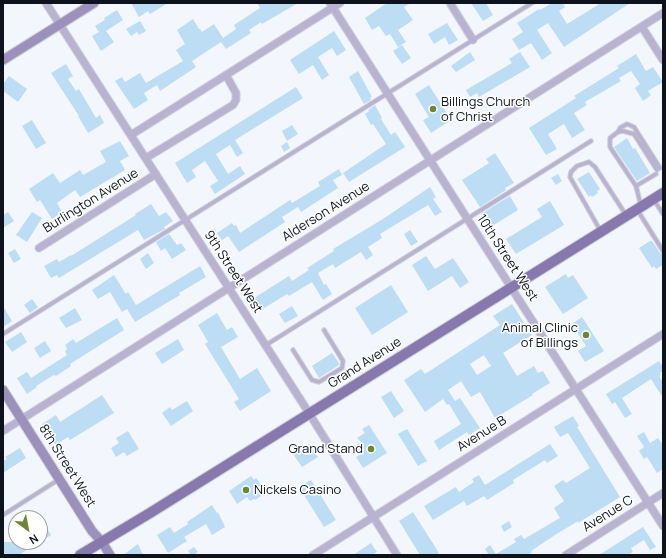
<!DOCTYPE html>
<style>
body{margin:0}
#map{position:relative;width:666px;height:558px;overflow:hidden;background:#f3f6fc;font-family:Manrope,sans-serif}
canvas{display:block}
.frame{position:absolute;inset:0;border:4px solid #0d121d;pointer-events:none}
.north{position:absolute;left:8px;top:510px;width:40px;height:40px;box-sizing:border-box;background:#fff;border:1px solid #9ea0a5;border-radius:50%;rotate:148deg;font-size:11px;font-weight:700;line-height:16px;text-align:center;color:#0d121d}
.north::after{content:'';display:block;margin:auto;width:14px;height:18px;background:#6e8436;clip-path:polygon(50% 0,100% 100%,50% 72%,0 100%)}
</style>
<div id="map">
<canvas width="666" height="558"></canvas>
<div class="frame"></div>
<div class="north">N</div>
</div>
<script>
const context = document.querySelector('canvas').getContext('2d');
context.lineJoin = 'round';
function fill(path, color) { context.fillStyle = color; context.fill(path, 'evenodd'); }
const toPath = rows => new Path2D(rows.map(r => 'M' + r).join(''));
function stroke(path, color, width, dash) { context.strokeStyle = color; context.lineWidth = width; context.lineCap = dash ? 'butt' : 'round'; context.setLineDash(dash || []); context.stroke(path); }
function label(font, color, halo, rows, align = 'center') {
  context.font = font + ' Manrope,sans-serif'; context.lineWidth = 3; context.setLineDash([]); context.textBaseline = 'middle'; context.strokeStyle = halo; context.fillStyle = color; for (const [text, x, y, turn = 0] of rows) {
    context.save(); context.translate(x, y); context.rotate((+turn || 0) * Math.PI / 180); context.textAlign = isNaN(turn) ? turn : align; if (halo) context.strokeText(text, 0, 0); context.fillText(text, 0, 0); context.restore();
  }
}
const building = toPath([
 [131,3,168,3,150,14,148,11,139,17],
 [257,3,298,3,262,24,261,22,249,30,251,33,226,49,221,42,192,61,196,67,160,91,157,85,144,93,148,100,134,109,115,81,122,77,125,82,140,73,146,83,183,61,176,50,185,44,177,30,193,19,199,29,200,29,202,32,214,24,223,38,236,29,234,25,260,8],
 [387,3,411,3,404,7,413,20,398,30,406,42,398,47,390,34,386,36,379,26,372,30,365,18],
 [471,3,486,3,493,15,483,21],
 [552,3,563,3,565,7,559,11,567,24,601,3,630,3,564,47,548,23,537,30,552,53,542,60,531,43,519,50,512,39,523,32,517,23,539,9,540,10],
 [117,10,123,20,106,31,114,42,101,51,92,36,99,32,95,26,105,20,104,18],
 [140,21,146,31,139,35,137,32,131,36,126,29],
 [447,23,458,40,449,45,445,37,434,44,428,34],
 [334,31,346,50,337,56,332,48,318,57,329,75,322,80,313,65,299,74,290,60],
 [402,45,411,58,402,64,393,51],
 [470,52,475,60,456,72,451,66],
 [520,52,530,67,479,97,477,93,470,97,466,90,512,63,509,59],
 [636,54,646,71,653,67,663,82,648,91,651,95,643,101,635,88,640,84,631,71,619,78,621,81,585,102,587,105,574,113,585,130,572,138,564,124,548,134,557,149,546,155,529,128,576,98,574,96,619,68,617,66],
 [66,64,73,76,68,79,76,91,79,89,96,118,100,115,104,123,88,133,78,116,79,116,51,73],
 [358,71,372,97,370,98,371,100,364,104,349,77],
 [9,76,27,89,18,102,3,91,3,84],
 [429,85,451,120,431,133,423,120,429,117,415,94],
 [296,87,303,98,235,140,243,153,237,157,230,145,216,154,228,174,240,166,245,174,215,194,210,186,218,181,205,161,192,170,196,177,187,183,175,163],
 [375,105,382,118,381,119,391,135,395,132,405,147,349,182,343,173,386,144,373,124,371,125,365,114,369,111,368,110],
 [32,120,46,143,36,149,22,126],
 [292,125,298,134,287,141,282,131],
 [627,138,633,149,635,148,650,173,637,181,614,147],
 [120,141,129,156,120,161,125,170,80,197,75,190,57,203,62,212,52,219,40,200,37,202,29,189,53,173,60,183,80,170,83,175,106,162,100,151],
 [287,142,290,148,284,152,281,146],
 [495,153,514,183,505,188,506,190,480,207,462,180,489,163,486,159],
 [339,169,342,175,333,180,338,188,301,212,298,207,282,217,285,222,239,252,228,236,222,240,217,233,232,223,234,226,236,225,240,233,290,200,292,203,320,186,318,182],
 [589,172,600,189,597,191,598,193,592,197,591,195,589,197,577,179],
 [558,174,562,181,556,185,551,178],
 [430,187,436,197,433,199,442,212,435,216,428,205,380,234,382,238,368,247,373,255,366,260,361,252,335,268,333,264,318,273,324,285,326,284,332,294,323,300,312,282,289,296,287,294,261,310,254,298,289,276,292,281,309,270,307,268,334,251,333,249,383,219],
 [510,196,518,210,489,228,481,214],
 [550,201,564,225,516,254,506,239,542,217,537,209],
 [151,204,159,216,166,212,173,221,164,227,165,229,144,240,138,230,59,278,57,275,51,278,44,266,57,259,59,262,71,255,71,256,136,215,135,214],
 [8,212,14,221,3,228,3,215],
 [32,212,42,218,27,242,16,235],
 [410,230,418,242,411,246,404,234],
 [169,234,177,245,181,243,186,250,172,259,165,248,161,251,156,242],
 [650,241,652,241,660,253,663,254,663,265,656,269,654,266,652,268,639,248],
 [15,249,21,259,14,263,8,253],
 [148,253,154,263,146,269,140,259],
 [426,256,435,269,453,258,469,282,460,288,452,276,428,291,412,265],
 [200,266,206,277,179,293,180,295,135,322,127,309,122,312,110,292,98,299,92,290,114,275,126,294,128,292,136,305],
 [566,274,568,278,573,275,588,298,563,314,545,287],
 [391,285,408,312,372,335,355,308],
 [32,299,38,307,30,313,24,305],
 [512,304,532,335,503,353,517,376,534,366,538,373,543,371,550,383,532,394,533,395,495,418,480,392,471,397,461,381,448,390,455,401,460,398,480,428,469,435,467,432,439,450,434,441,461,424,449,404,447,405,443,399,425,412,404,380,421,369,425,374,500,325,493,316],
 [484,355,491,366,477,375,470,364],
 [3,306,12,321,3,327],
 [292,306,298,316,285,323,279,314],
 [75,308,82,320,66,328,59,318],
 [217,313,227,330,232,327,238,337,221,347,240,379,257,368,271,391,240,411,234,402,239,399,205,344,208,342,198,325],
 [582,317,604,351,585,362,578,351,586,346,572,324],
 [117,318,124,330,70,364,71,366,56,376,54,375,36,386,37,387,27,394,17,378,27,372,31,378,67,355,65,351,67,349,65,345,73,339,76,343],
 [21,332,27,342,12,352,5,342],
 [178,339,184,350,162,364,155,353],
 [45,341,51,351,40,358,34,348],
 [332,353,339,363,339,365,319,378,312,366],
 [659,361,663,367,663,371,660,373,661,375,659,376,663,382,663,398,651,379,622,398,632,414,625,418,615,402,612,404,606,394],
 [391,391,404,411,394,418,381,397],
 [102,395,114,413,70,440,68,437,55,445,42,424,56,415,60,422],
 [187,401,193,411,171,426,162,413,170,407,172,410],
 [573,416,579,426,577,427,620,497,578,523,578,521,555,535,531,551,532,552,528,555,489,555,485,549,490,545,496,554,516,542,514,539,521,535,524,539,560,518,554,508,564,501,554,486,563,480,566,483,590,468,568,433,560,437,554,427],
 [369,425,387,453,363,468,356,457,361,454,355,446,361,442,357,438,365,433,362,429],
 [407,429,427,461,418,466,398,434],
 [128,431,139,449,127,456,124,452,116,457,111,448,119,443,116,438],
 [644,432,650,443,658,438,663,445,663,469,657,473,647,457,644,459,639,451,644,447,637,436],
 [309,444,318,457,302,467,293,454],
 [550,444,558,456,547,463,545,460,513,480,514,483,487,500,484,496,467,506,464,501,433,520,424,506,456,487,459,492,474,482,472,479,479,475,485,485],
 [20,448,26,458,3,473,3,461,7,459,5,457],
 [251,476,254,480,256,478,263,487,261,489,264,494,255,500,254,499,250,501,247,497,237,504,229,491],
 [311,480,336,520,324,527,299,487],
 [212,505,217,513,218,512,225,527,212,535,206,524,184,537,187,541,168,553,157,535,170,527,174,533,188,524,187,522],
 [413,512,439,553,435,555,420,555,399,521],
 [40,517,51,535,40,542],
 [509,521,512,527,504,532,501,526],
 [643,527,656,547,650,550,644,540,631,548,633,552,628,555,599,555],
 [3,542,39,542,19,555,5,555,3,552],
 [371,543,377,552,372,555,353,555],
 [138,544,143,555,123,555],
 [194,547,198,552,193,555,191,555,188,551]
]);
const lane = toPath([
 [618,132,620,128,627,124,634,127,660,168],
 [636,186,656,174],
 [654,200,663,214],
 [641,206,636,186,610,147,610,138,618,132,623,131,634,134,657,170],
 [638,211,663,251],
 [600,230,570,177,571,172,577,166,589,162,595,167,626,215],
 [3,334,532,3],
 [266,345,591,141],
 [293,350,312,380,319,382,342,368,343,361,324,330],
 [3,515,58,480]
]);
const street = toPath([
 [46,3,309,413,397,555],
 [330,3,663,526],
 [450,3,473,40],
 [642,27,663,60],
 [131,135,340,3],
 [146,158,233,105,236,100,236,93,226,75],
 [39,248,156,174],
 [3,431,663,13],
 [313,555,663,334],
 [566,555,663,493]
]);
const secondary = toPath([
 [3,60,94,3],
 [3,390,92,531,102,542,110,555]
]);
const primary = toPath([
 [80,555,150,513,663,193]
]);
const markers = [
 [433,109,4,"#6e8436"],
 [586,335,4,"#6e8436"],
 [371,449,4,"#6e8436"],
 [246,490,4,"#6e8436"]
];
const poiNames = [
 ["Billings Church",441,102],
 ["of Christ",441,117],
 ["Animal Clinic",578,328,"right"],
 ["of Billings",578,343,"right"],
 ["Grand Stand",363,449,"right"],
 ["Nickels Casino",254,490]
];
const streetNames = [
 ["Burlington Avenue",91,201,-32],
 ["Alderson Avenue",326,212,-32],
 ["10th Street West",507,258,57],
 ["9th Street West",233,272,57],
 ["Grand Avenue",365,363,-32],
 ["Avenue B",482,434,-32],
 ["8th Street West",67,466,58],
 ["Avenue C",608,514,-32]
];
fill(building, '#bcddf4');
stroke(lane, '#ced2d8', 5.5);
stroke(street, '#ced2d8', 9);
stroke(secondary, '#ced2d8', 11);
stroke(primary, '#ced2d8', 12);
stroke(lane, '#b9b2d0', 3.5);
stroke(street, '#b9b2d0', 7);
stroke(secondary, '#9c90bc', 9);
stroke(primary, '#8778ad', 10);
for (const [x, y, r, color] of markers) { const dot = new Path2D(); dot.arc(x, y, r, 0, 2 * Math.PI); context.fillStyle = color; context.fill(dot); stroke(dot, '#fff', 1.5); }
label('13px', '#0d121d', '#fff', poiNames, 'left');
label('13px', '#0d121d', '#fff', streetNames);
</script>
